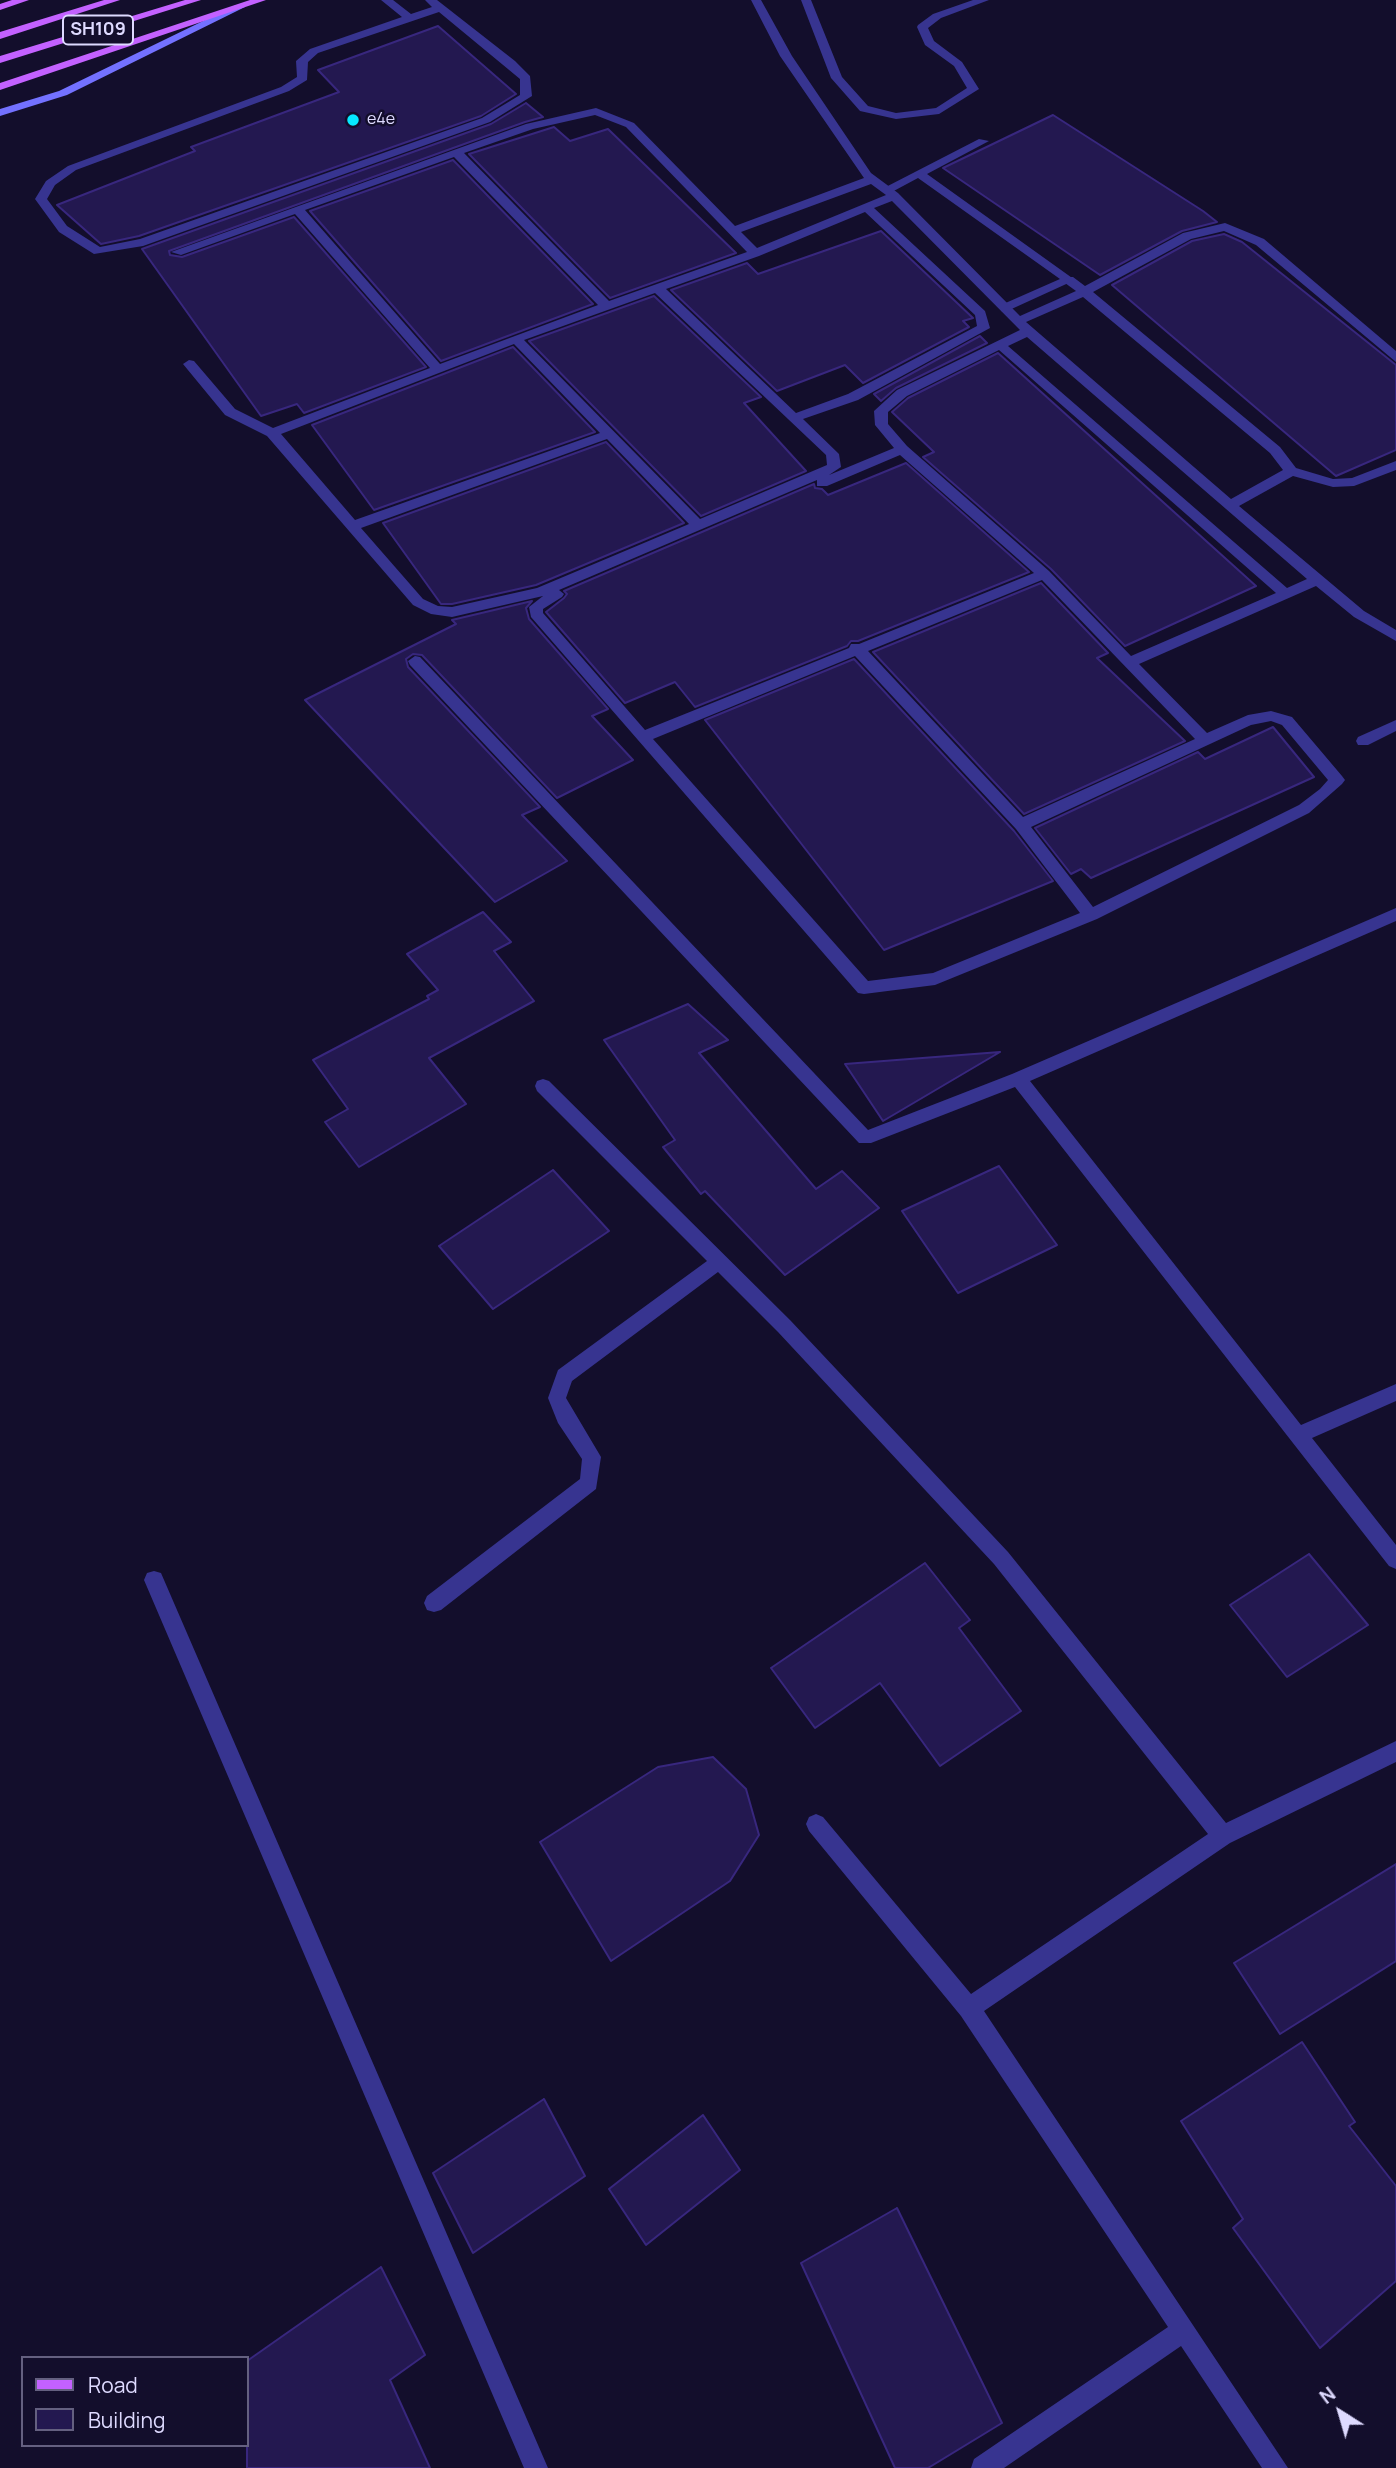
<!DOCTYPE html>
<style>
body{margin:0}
#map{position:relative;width:1396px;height:2468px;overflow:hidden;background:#130e2c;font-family:Manrope,sans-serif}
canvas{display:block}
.legend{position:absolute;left:21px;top:2356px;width:228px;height:91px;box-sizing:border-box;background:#130e2c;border:2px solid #646080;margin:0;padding:9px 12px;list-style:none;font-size:21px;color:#dedaff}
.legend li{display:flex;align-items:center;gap:14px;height:35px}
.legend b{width:35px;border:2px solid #646080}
.north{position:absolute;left:1305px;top:2377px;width:70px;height:70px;-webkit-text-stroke:5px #130e2c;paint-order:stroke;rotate:323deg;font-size:19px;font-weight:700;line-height:28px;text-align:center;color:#dedaff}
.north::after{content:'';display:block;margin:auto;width:24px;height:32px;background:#dedaff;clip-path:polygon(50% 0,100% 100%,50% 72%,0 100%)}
</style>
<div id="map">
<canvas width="1396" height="2468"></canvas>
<ul class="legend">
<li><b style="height:9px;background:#c361ff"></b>Road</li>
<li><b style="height:19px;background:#231850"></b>Building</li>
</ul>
<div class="north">N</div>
</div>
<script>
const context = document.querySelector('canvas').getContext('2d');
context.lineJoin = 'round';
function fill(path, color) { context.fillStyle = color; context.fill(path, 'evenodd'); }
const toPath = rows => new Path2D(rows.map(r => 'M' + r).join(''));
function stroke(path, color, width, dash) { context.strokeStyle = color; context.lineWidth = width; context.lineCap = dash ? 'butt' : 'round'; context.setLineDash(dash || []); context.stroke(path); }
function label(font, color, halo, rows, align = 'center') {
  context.font = font + ' Manrope,sans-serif'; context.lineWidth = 5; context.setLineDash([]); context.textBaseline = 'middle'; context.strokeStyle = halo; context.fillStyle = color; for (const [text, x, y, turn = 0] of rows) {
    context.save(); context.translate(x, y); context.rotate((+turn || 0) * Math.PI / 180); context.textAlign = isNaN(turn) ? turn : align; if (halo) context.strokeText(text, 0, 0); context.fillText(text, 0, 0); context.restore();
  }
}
const building = toPath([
 [438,26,516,94,481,116,139,236,101,244,57,205,195,151,191,147,339,92,318,70,438,26],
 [526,103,543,117,525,122,169,251,170,255,182,257,294,217,426,367,304,413,297,404,261,416,142,249,491,124,526,103],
 [1053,115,1203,211,1217,222,1182,231,1100,275,943,168,1053,115],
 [554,127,570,141,608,129,736,253,610,298,469,154,554,127],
 [453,160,593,304,441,361,310,211,453,160],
 [881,231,973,318,963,321,969,327,863,383,845,365,777,391,671,290,747,263,758,274,881,231],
 [1224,234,1242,242,1396,365,1396,450,1336,476,1112,285,1192,241,1224,234],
 [654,296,761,397,744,403,806,471,701,516,529,341,654,296],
 [980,336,987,343,896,388,881,401,874,394,980,336],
 [513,347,595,432,374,510,312,425,513,347],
 [998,353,1256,586,1125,646,1051,569,923,457,934,452,892,412,908,398,998,353],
 [606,442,684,523,536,585,452,604,441,604,383,523,606,442],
 [906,463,1029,572,858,641,851,641,847,646,695,707,675,682,625,703,546,612,564,598,567,594,564,591,814,484,815,488,822,489,828,495,906,463],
 [1041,583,1108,653,1097,658,1185,741,1024,814,873,652,1041,583],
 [532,601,526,608,529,619,608,709,592,716,633,760,557,798,422,655,413,654,406,659,408,667,540,807,522,815,567,861,495,902,305,700,456,624,452,620,532,601],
 [854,659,1014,831,1053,881,884,950,705,720,854,659],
 [1273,727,1314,777,1091,878,1081,869,1071,874,1035,828,1198,752,1205,759,1273,727],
 [483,912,511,942,494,951,534,1001,429,1058,466,1104,359,1167,325,1122,348,1109,313,1060,429,999,427,996,438,990,407,954,483,912],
 [688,1004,728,1040,699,1053,816,1189,842,1171,879,1208,785,1275,705,1191,701,1194,663,1147,675,1140,604,1040,688,1004],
 [1000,1052,883,1121,845,1064,1000,1052],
 [999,1166,1057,1245,958,1293,902,1211,999,1166],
 [553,1170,609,1231,493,1309,439,1246,553,1170],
 [1309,1554,1368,1625,1287,1677,1230,1605,1309,1554],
 [925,1563,970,1620,959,1628,1021,1711,940,1766,880,1683,815,1728,771,1668,925,1563],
 [713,1757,746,1789,759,1835,730,1881,611,1961,540,1842,658,1767,713,1757],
 [1396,1864,1396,1961,1280,2034,1234,1963,1396,1864],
 [1302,2042,1355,2122,1349,2126,1396,2186,1396,2281,1320,2348,1233,2228,1243,2219,1181,2121,1302,2042],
 [544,2099,585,2176,473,2253,433,2173,544,2099],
 [703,2115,740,2170,646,2245,609,2189,703,2115],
 [897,2208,1002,2423,928,2468,895,2468,801,2263,897,2208],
 [381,2267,425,2355,390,2380,430,2468,247,2468,247,2361,381,2267]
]);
const lane = toPath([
 [381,0,393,0,411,14,432,7,425,0,437,0,515,61,530,76,532,96,490,122,143,246,94,254,59,232,35,199,46,181,68,166,281,87,297,77,296,61,310,49,402,17,381,0],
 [439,12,520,79,520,95,482,118,140,239,100,247,67,226,47,199,55,185,76,170,289,91,307,80,308,62,318,53,439,12],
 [801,0,811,0,842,77,868,106,896,113,936,108,967,88,954,66,925,45,917,27,918,25,933,14,973,0,989,0,941,18,928,28,934,41,962,62,979,89,939,114,896,119,860,111,831,78,801,0],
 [979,139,989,141,927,174,1075,280,1005,312,1001,311,1001,305,1060,279,918,178,890,193,880,190,979,139]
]);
const street = toPath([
 [751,0,761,0,792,56,871,173,898,193,1020,316,1076,291,1065,283,1065,277,1073,277,1085,286,1183,233,1225,223,1264,239,1396,351,1396,362,1256,245,1224,231,1191,239,1093,292,1280,447,1296,468,1333,479,1352,478,1396,461,1396,470,1354,486,1333,487,1293,476,1239,506,1364,611,1396,630,1396,641,1354,617,1316,586,1139,664,1207,733,1248,715,1271,711,1292,717,1342,776,1345,780,1342,784,1309,813,1097,919,935,985,864,994,858,993,531,617,529,607,543,596,452,617,431,614,413,605,267,436,225,415,183,364,189,360,194,361,235,409,273,428,430,368,295,214,181,255,171,252,526,124,596,108,634,123,735,226,864,178,780,56,751,0],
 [595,115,626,127,747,252,609,301,464,153,533,129,595,115],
 [454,157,598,305,440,364,305,210,454,157],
 [871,184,886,195,757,248,741,232,871,184],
 [892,201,1020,330,897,390,874,411,875,425,894,448,829,475,841,467,839,454,803,419,858,400,990,328,985,311,874,208,892,201],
 [865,212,975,315,977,326,848,394,796,413,666,289,759,256,865,212],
 [655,293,826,455,827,465,700,519,524,340,655,293],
 [1083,297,1270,453,1283,470,1231,499,1026,322,1083,297],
 [1027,337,1307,579,1287,588,1008,346,1027,337],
 [514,344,600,433,355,520,281,434,514,344],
 [999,350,1276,593,1131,656,1049,571,907,446,888,424,888,412,907,396,999,350],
 [607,439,689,524,537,588,452,607,438,606,423,599,361,528,607,439],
 [900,455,1034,573,859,644,851,644,849,648,645,730,543,613,543,609,562,597,564,594,559,590,817,480,817,486,827,486,900,455],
 [1042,580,1195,739,1023,817,868,651,1042,580],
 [855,656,1016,829,1080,913,933,973,868,981,653,739,855,656],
 [1271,721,1282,725,1328,780,1320,789,1299,805,1093,907,1031,827,1251,725,1271,721],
 [415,656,420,657,868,1130,1012,1074,1396,908,1396,921,1030,1081,1301,1425,1396,1384,1396,1401,1312,1438,1396,1545,1396,1569,1389,1566,1015,1087,871,1143,859,1143,410,665,408,661,415,656],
 [1396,720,1396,731,1368,745,1358,745,1356,741,1358,737,1396,720],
 [543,1079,549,1081,790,1320,1008,1552,1226,1823,1396,1741,1396,1762,1230,1843,984,2011,1288,2468,1262,2468,1181,2346,1004,2468,971,2468,974,2459,1168,2327,961,2016,809,1831,806,1824,809,1817,816,1814,823,1817,971,1994,1208,1834,994,1564,778,1332,718,1272,572,1381,566,1398,601,1457,596,1489,441,1610,434,1612,427,1610,424,1603,427,1596,580,1479,582,1459,558,1423,548,1398,558,1370,707,1261,537,1091,535,1086,537,1081,543,1079],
 [154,1571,161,1573,548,2468,524,2468,144,1580,147,1573,154,1571]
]);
const secondary = toPath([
 [236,5,245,7,67,95,0,116,0,109,59,91,236,5]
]);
const primary = toPath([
 [12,0,29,0,0,10,0,4,12,0],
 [104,0,120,0,0,39,0,32,104,0],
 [185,0,201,0,0,63,0,56,185,0],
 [250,0,266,0,0,90,0,83,250,0]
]);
const markers = [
 [353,120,7,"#06e8ff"]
];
const farPoinames = [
 ["e4e",367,120]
];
const shields = [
 [98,30,70]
];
const shieldNames = [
 ["SH109",98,30]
];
fill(building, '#231850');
stroke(building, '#38277e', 2);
fill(lane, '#373490');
fill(street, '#373490');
fill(secondary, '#7371ff');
fill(primary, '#c361ff');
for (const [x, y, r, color] of markers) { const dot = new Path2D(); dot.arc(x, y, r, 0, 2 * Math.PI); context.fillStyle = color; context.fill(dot); stroke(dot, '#130e2c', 2.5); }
label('16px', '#dedaff', '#130e2c', farPoinames, 'left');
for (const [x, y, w] of shields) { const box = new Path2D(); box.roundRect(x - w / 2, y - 14.5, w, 29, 5); context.fillStyle = '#130e2c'; context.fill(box); stroke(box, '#dedaff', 2); }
label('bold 18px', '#dedaff', null, shieldNames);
</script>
